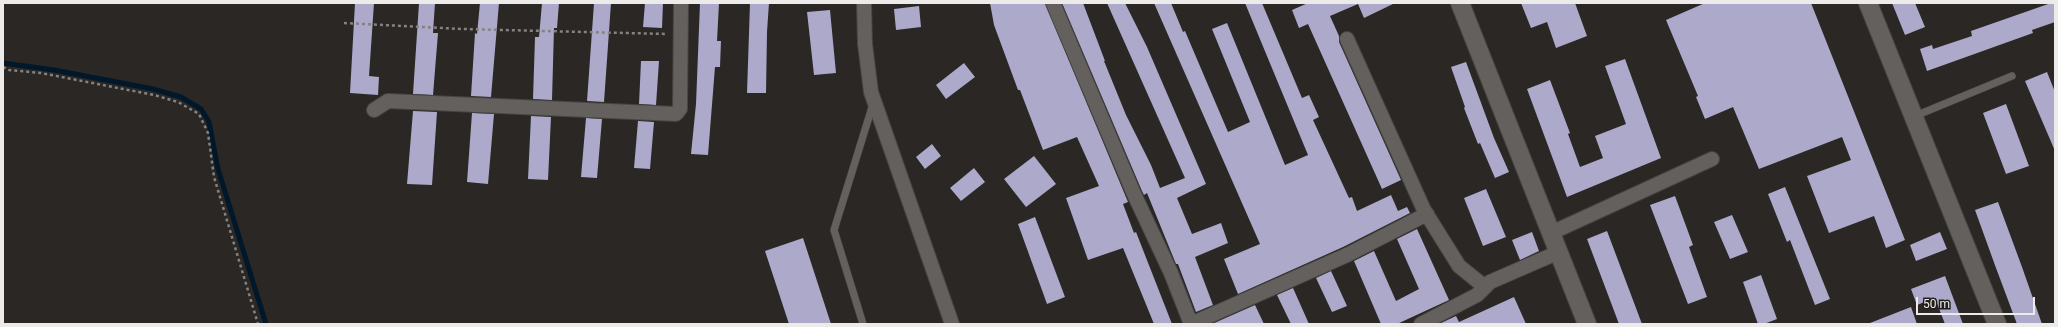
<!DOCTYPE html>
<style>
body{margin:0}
#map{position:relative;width:2058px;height:327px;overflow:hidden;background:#2a2724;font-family:Roboto,sans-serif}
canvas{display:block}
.frame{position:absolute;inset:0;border:4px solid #edebe9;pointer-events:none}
.scale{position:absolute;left:1916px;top:297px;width:119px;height:18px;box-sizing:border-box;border:2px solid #edebe9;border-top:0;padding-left:5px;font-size:12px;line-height:14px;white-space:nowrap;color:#edebe9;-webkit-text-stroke:3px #201e1b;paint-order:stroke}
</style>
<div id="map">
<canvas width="2058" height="327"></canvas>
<div class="frame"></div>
<div class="scale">50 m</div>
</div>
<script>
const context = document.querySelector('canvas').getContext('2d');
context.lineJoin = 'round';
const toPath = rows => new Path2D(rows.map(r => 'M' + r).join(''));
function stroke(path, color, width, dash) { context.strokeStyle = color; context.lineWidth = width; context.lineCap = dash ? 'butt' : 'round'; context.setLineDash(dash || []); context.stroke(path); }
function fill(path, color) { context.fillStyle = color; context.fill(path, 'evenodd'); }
const stream = toPath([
 [3,63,54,70,153,89,181,97,201,109,209,122,218,169,266,324]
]);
const building = toPath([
 [355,3,374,3,369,76,379,77,378,95,350,93],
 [419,3,435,3,433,33,438,33,433,95,413,94],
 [480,3,499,3,491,97,471,96,475,33,477,34],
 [542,3,559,3,557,28,554,28,552,100,533,99,535,37,539,37],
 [594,3,611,3,604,102,587,101],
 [645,3,663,3,662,28,643,27],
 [700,3,719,3,717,41,721,41,720,67,715,67,708,155,691,154,696,104],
 [750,3,769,3,767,32,766,93,747,93],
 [990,3,1045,3,1128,202,1123,204,1134,233,1136,232,1172,324,1154,324,1123,248,1088,260,1066,198,1099,186,1077,137,1043,150,1020,90,1018,90,994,25],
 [1062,3,1083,3,1105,61,1104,61,1126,115,1151,165,1160,188,1185,178,1107,3,1125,3,1147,47,1206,184,1177,198,1192,234,1221,223,1228,243,1195,257,1213,305,1196,312,1178,264,1176,264,1147,193,1144,195,1142,191],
 [1154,3,1171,3,1183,32,1185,31,1228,132,1250,122,1212,29,1227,23,1285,165,1308,155,1245,3,1262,3,1302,98,1309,95,1319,117,1313,120,1349,198,1352,197,1357,211,1391,195,1398,211,1407,207,1410,213,1343,247,1238,294,1224,259,1260,244],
 [1308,3,1395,3,1364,18,1358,4,1330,16,1339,36,1339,42,1401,180,1382,189,1308,24,1299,28,1292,10],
 [1521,3,1575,3,1587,36,1556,48,1547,22,1531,28],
 [1705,3,1811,3,1905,240,1886,248,1874,216,1829,233,1807,176,1851,160,1842,137,1759,169,1733,107,1705,119,1696,97,1698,96,1666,20],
 [1892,3,1915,3,1925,27,1905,35],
 [2051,3,2055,3,2055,22,2032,30,2033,33,1927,71,1920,49,1932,45,1933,49,1972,36,1971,31],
 [919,6,921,27,896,30,894,9],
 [830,10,836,73,814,75,807,12],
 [1625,59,1661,158,1567,197,1527,89,1550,80,1570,133,1568,134,1580,167,1603,158,1595,136,1626,124,1605,66],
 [641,61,659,61,656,105,639,104],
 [1466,62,1494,138,1509,172,1495,178,1480,143,1478,144,1464,108,1465,107,1451,67],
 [964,63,975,77,946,99,936,85],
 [2047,72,2055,92,2055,151,2025,81],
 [2006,104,2029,166,2006,174,1983,113],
 [413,111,437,112,432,185,407,184],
 [472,113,494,114,488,184,467,182],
 [531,116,551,117,548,180,528,179],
 [586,118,602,119,597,178,581,177],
 [638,121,654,122,650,169,634,168],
 [932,144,941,156,925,169,916,157],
 [1034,156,1056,184,1026,207,1004,179],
 [974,168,985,182,961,201,950,188],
 [1785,187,1830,299,1815,305,1790,240,1787,242,1768,194],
 [1486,189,1506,237,1483,246,1464,198],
 [1675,196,1693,245,1689,247,1707,297,1688,304,1650,205],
 [1998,202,2022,267,2042,324,2017,324,1996,268,1975,210],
 [1732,215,1748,252,1730,259,1714,222],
 [1035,217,1065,297,1047,304,1018,224],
 [1417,229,1449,300,1397,324,1381,324,1354,261,1374,251,1396,301,1419,289,1397,239],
 [1607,231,1642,324,1619,324,1587,239],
 [1532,232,1539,251,1520,260,1512,240],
 [1940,232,1947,249,1916,261,1910,245],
 [803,238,831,324,789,324,765,251],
 [1331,271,1347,306,1332,312,1316,278],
 [1761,275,1777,319,1764,324,1758,324,1743,282],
 [1945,276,1963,324,1945,324,1935,298,1917,305,1911,289],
 [1293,288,1309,324,1291,324,1277,295],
 [1514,297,1526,324,1439,324,1456,316,1459,322],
 [1255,305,1264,324,1212,324],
 [1911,307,1917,324,1870,324,1870,323]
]);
const path = toPath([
 [344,23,462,29,667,34],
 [3,67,9,70,41,73,154,95,178,102,199,114,208,133,214,177,258,324]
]);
const service = toPath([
 [1915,116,2012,76],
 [863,324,834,230,873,104]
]);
const minor = toPath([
 [864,3,865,44,871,92,952,324],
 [1053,3,1134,194,1171,273,1191,324],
 [1347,39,1424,210,1459,266,1485,287],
 [374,110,388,101,676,114,680,109,681,3],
 [1551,233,1712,159],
 [1191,324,1347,255,1427,214],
 [1421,324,1477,295,1490,282,1559,252]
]);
const tertiary = toPath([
 [1460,3,1587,324],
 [1868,3,1997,324]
]);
stroke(stream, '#01182a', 5);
fill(building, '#aca9ca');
stroke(service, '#474543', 8);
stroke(minor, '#474543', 16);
stroke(tertiary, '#474543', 20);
stroke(path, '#858280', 2.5, [3, 3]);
stroke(service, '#63605d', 7);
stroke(minor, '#63605d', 14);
stroke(tertiary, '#63605d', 18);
</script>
